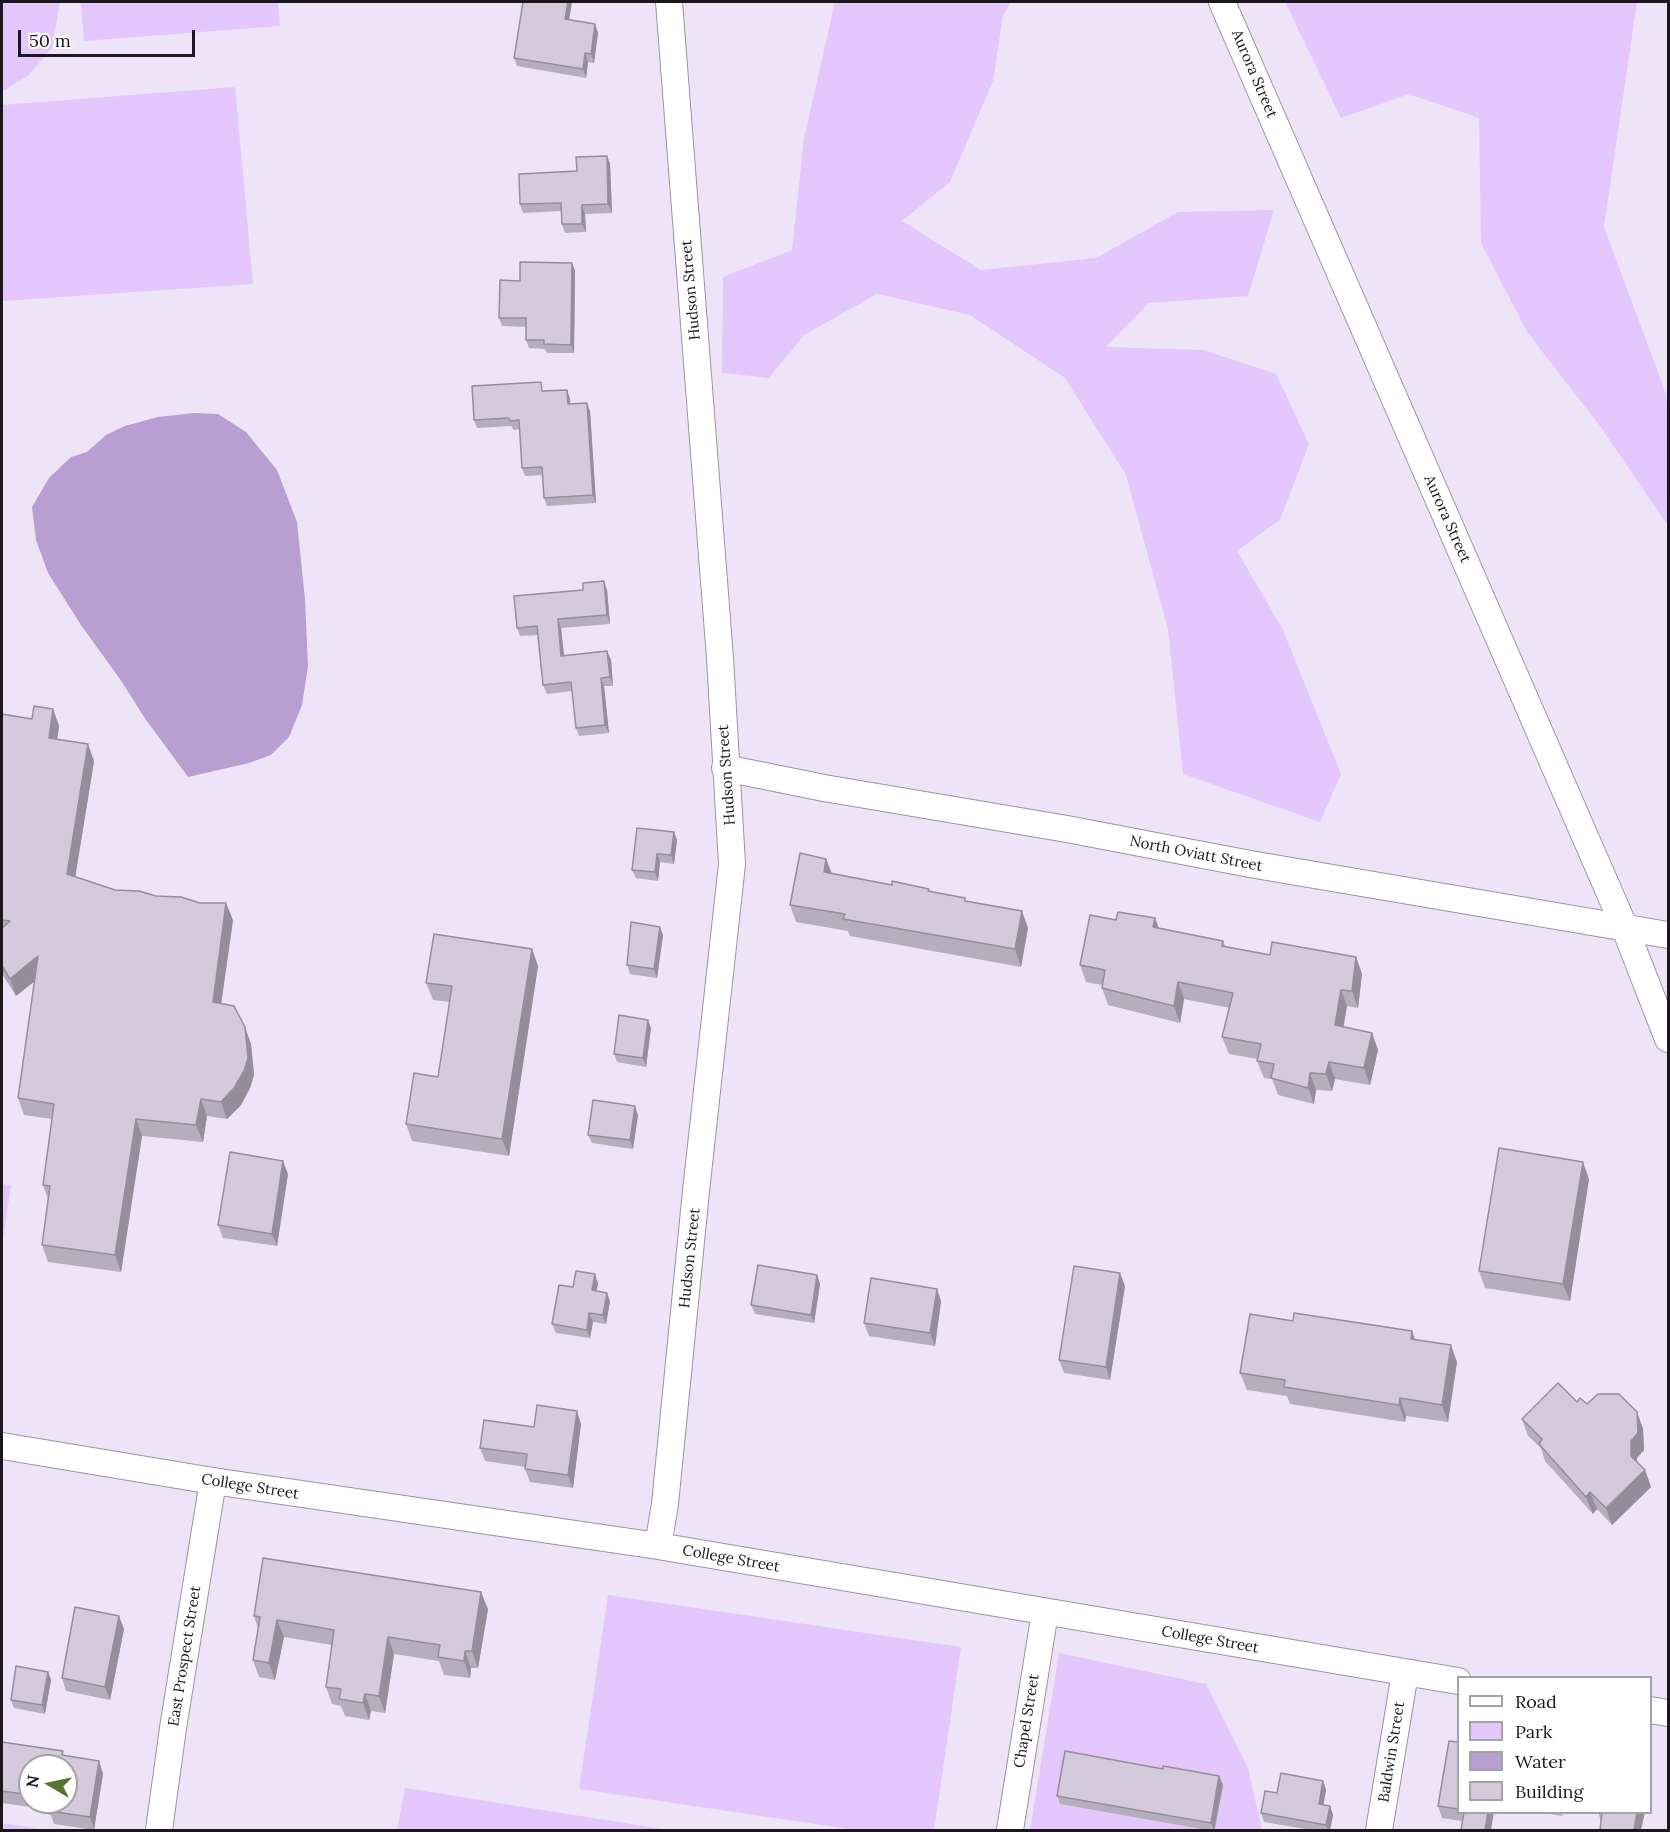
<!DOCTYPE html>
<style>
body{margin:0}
#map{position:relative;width:1670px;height:1832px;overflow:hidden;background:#ede4f7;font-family:Lora,serif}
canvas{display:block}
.frame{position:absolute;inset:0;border:3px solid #1a171d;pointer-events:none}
.legend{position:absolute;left:1457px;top:1676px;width:195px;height:138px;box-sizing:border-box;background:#fff;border:2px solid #a3a2a5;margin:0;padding:8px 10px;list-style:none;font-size:18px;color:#1a171d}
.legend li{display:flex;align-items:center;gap:12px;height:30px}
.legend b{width:30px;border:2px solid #a3a2a5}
.north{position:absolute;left:18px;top:1754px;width:60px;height:60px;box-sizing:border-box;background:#fff;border:2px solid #a3a2a5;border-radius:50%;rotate:279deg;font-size:16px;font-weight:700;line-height:24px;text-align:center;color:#1a171d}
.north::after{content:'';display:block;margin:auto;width:21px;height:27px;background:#567429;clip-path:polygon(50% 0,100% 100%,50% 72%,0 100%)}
.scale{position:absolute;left:18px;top:30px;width:177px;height:27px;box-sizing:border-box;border:3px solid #1a171d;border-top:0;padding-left:8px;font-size:18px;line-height:21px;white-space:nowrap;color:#1a171d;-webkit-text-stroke:4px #fff;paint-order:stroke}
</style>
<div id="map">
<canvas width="1670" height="1832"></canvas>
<div class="frame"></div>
<ul class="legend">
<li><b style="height:8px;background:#fff"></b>Road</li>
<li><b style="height:16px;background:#e4c8fd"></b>Park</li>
<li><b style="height:16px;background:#b99ed1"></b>Water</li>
<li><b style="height:16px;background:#d3cadc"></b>Building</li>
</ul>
<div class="north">N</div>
<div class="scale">50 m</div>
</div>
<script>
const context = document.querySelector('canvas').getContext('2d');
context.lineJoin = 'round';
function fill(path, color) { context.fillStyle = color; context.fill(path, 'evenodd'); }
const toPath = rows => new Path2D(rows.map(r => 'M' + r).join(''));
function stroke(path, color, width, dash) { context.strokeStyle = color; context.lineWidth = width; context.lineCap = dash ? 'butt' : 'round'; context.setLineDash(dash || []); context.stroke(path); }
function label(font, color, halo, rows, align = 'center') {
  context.font = font + ' Lora,serif'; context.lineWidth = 6; context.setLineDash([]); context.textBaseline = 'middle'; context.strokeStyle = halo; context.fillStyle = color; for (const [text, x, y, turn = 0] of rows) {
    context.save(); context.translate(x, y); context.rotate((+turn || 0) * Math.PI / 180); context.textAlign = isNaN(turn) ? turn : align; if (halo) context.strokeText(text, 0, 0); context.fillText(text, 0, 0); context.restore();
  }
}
const green = toPath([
 [2,2,60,2,52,48,29,75,2,92],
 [81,2,278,2,280,26,84,41],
 [835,2,1011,2,1003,15,993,81,950,182,902,221,981,270,1096,258,1178,212,1274,210,1248,296,1149,303,1106,347,1203,350,1276,374,1309,444,1280,520,1237,551,1283,630,1341,774,1320,822,1183,774,1168,629,1126,475,1065,378,970,315,877,294,804,335,769,378,722,373,723,277,792,250,804,138],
 [1285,2,1637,2,1604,227,1668,399,1668,526,1600,426,1527,332,1481,243,1479,118,1409,94,1341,118],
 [235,87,253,284,2,301,2,105],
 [2,1184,11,1185,2,1245],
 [608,1595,961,1647,934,1830,856,1830,579,1789],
 [1059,1653,1206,1684,1248,1768,1262,1830,1030,1830],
 [405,1788,668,1830,397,1830],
 [7,1824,48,1830,2,1830,2,1825]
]);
const water = toPath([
 [194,413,218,414,246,432,277,470,297,522,305,599,308,666,302,705,289,737,271,755,249,763,188,777,144,717,122,682,81,625,48,573,36,540,32,507,49,478,71,457,87,452,106,435,125,426,158,417]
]);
const minor = toPath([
 [1222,2,1624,926,1668,1039],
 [725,768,824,788,1067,829,1250,864,1668,935],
 [2,1446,213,1481,658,1546,1458,1681],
 [658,1546,665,1504,696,1191,732,864,720,658,669,2],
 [1650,1710,1668,1713],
 [159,1830,173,1728,213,1481],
 [1010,1830,1045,1612],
 [1379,1830,1405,1673]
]);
const wall = toPath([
 [569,20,595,24,598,33,594,63,588,62,586,78,517,66,514,58],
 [607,156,610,164,612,213,585,214,586,232,565,233,562,224,561,211,523,213,520,204,577,171],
 [572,263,575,271,574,353,547,353,545,349,529,348,526,340,526,327,502,326,499,318,520,281],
 [567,390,570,399,570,404,590,411,596,503,547,506,544,498,543,475,525,476,522,468,520,429,514,430,511,426,477,428,474,420,545,391],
 [607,590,610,624,561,628,564,656,607,651,611,660,613,686,604,686,609,733,579,736,576,728,572,691,547,694,543,685,538,635,520,636,517,628],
 [53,709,59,726,57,740,94,761,75,877,115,890,233,920,221,1004,251,1044,254,1075,250,1088,241,1105,227,1119,207,1116,203,1142,142,1136,121,1272,48,1262,42,1245,48,1199,43,1185,52,1119,24,1115,18,1098,35,981,16,996,2,974,2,714,32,719],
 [674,832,677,840,674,864,660,862,658,881,636,878,632,870],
 [826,859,831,873,930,892,966,901,1028,928,1021,967,850,936,848,931,796,922,790,905],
 [1155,918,1159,928,1223,941,1225,946,1270,955,1356,957,1362,974,1358,1008,1347,1006,1343,1027,1372,1033,1378,1050,1370,1085,1335,1079,1332,1091,1316,1090,1314,1104,1278,1095,1272,1079,1264,1078,1257,1061,1258,1059,1229,1054,1222,1037,1230,1008,1184,999,1180,1023,1108,1005,1102,988,1102,985,1086,982,1080,965,1116,920],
 [663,935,657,978,630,974,627,965],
 [532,949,538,966,509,1156,412,1141,406,1124,438,1077,450,1002,433,1000,426,983],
 [651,1028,646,1067,617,1062,614,1054],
 [638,1115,633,1149,592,1143,588,1135],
 [288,1174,277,1246,223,1238,218,1225],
 [1589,1179,1570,1301,1485,1288,1479,1271],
 [817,1275,820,1284,814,1323,755,1314,751,1305],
 [598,1283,597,1291,610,1301,606,1324,593,1322,590,1338,556,1333,552,1324,573,1287],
 [1125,1286,1110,1380,1064,1373,1059,1360],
 [941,1301,935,1346,869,1336,864,1323],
 [1293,1321,1412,1331,1415,1340,1457,1362,1448,1422,1406,1416,1405,1422,1290,1404,1287,1396,1247,1390,1240,1373],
 [1577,1402,1637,1412,1643,1429,1644,1450,1637,1458,1637,1462,1645,1470,1651,1487,1612,1525,1597,1509,1593,1514,1545,1461,1541,1448,1528,1436,1522,1419],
 [581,1424,573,1488,530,1482,525,1469,526,1467,485,1461,480,1448,534,1427],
 [488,1609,478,1668,471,1668,470,1678,444,1675,439,1661,394,1654,385,1713,371,1711,369,1720,345,1716,341,1706,332,1704,326,1687,332,1645,284,1637,275,1680,259,1677,253,1660,258,1628,254,1616],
 [124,1629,110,1700,66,1691,62,1678],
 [48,1672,51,1680,45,1714,14,1708,11,1700],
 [2,1742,64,1756,99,1761,103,1774,94,1830,54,1824,51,1815,46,1814,45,1809,2,1803],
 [30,1766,66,1802,30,1802],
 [1458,1742,1458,1812,1494,1812,1462,1821,1442,1818,1438,1806],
 [1163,1769,1219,1776,1223,1785,1215,1830,1207,1830,1060,1804,1057,1796],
 [1323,1781,1326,1790,1323,1805,1330,1806,1333,1815,1330,1830,1311,1830,1264,1822,1261,1813,1277,1793],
 [1539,1812,1563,1812,1562,1816],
 [1598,1812,1645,1812,1601,1821]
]);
const shadedWall = toPath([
 [568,2,572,2,568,27,565,19],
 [595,24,598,33,594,63,591,54],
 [585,53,588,62,586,78,583,69],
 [607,156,610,164,612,213,608,204],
 [582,205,585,214,586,232,582,224],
 [572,263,575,271,574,353,571,345],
 [567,390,570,399,571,413,568,404],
 [587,403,590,411,596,503,593,495],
 [604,581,607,590,610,624,607,615],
 [558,619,561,628,565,665,561,656],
 [607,651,611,660,613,686,610,677],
 [601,678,604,686,609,733,605,725],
 [53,709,59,726,55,755,49,738],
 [88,744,94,761,73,891,67,874],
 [674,832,677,840,674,864,671,855],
 [657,854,660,862,658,881,655,872],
 [826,859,833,876,824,872],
 [226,903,233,920,219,1019,213,1002],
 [1022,911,1028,928,1021,967,1015,949],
 [1155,918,1161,935,1153,927],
 [660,927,663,935,657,978,654,969],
 [532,949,538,966,509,1156,502,1139],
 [38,956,45,973,16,996,10,979],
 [1356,957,1362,974,1358,1008,1352,991],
 [1178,982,1184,999,1180,1023,1174,1006],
 [1341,990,1347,1006,1341,1042,1335,1025],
 [648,1020,651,1028,646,1067,643,1058],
 [245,1027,251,1044,254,1075,250,1088,241,1105,227,1119,221,1102],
 [1372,1033,1378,1050,1370,1085,1364,1068],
 [1329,1062,1335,1079,1332,1091,1326,1074],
 [1310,1073,1316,1090,1314,1104,1308,1088],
 [201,1099,207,1116,203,1142,196,1125],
 [635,1106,638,1115,633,1149,630,1140],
 [136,1119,142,1136,121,1272,115,1255],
 [283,1161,288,1174,277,1246,272,1234],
 [1583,1162,1589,1179,1570,1301,1563,1284],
 [1120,1273,1125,1286,1110,1380,1106,1367],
 [595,1274,598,1283,595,1299,592,1290],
 [817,1275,820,1284,814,1323,811,1315],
 [937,1289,941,1301,935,1346,930,1333],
 [607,1293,610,1301,606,1324,603,1315],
 [589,1313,593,1322,590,1338,587,1330],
 [1412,1331,1418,1348,1411,1339],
 [1451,1345,1457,1362,1448,1422,1442,1405],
 [1400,1398,1406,1416,1405,1422,1399,1405],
 [577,1411,581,1424,573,1488,568,1475],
 [1637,1412,1643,1429,1644,1450,1637,1458,1637,1473,1631,1456,1631,1441],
 [1645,1470,1651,1487,1612,1525,1606,1508],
 [1590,1492,1597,1509,1593,1514,1586,1497],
 [481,1592,488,1609,478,1668,472,1651],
 [119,1616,124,1629,110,1700,105,1687],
 [277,1620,284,1637,275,1680,269,1663],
 [388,1637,394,1654,385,1713,379,1696],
 [465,1651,471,1668,470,1678,464,1661],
 [48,1672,51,1680,45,1714,42,1705],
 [365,1694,371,1711,369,1720,363,1703],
 [99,1761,103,1774,94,1830,90,1817],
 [1219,1776,1223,1785,1214,1830,1211,1823],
 [1323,1781,1326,1790,1322,1813,1319,1804],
 [1330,1806,1333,1815,1330,1830,1328,1830,1326,1825],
 [1488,1812,1494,1812,1491,1830,1485,1830],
 [1637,1812,1645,1812,1641,1830,1634,1830]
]);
const building = toPath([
 [523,2,568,2,565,19,595,24,591,54,585,53,583,69,514,58,523,2],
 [607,156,608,204,582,205,582,224,562,224,561,203,520,204,519,174,577,171,576,157,607,156],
 [520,262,572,263,571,345,544,344,544,340,526,340,526,318,499,318,500,280,520,281,520,262],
 [541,382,542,391,567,390,568,404,587,403,593,495,544,498,542,467,522,468,519,420,511,421,508,418,474,420,472,386,541,382],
 [604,581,607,615,558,619,561,656,607,651,610,677,601,678,605,725,576,728,571,682,543,685,537,626,517,628,514,596,583,590,583,583,604,581],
 [34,706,53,709,49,738,88,744,67,874,115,890,139,891,156,896,181,897,200,903,226,903,213,1002,234,1006,245,1027,248,1058,244,1071,234,1088,221,1102,201,1099,196,1125,136,1119,115,1255,42,1245,50,1186,43,1185,54,1104,18,1098,38,956,10,979,2,966,2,928,10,921,2,920,2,714,32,719,34,706],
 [637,828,674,832,671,855,657,854,655,872,632,870,637,828],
 [800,853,826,859,824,872,892,885,892,881,910,885,929,889,928,891,965,898,965,901,1022,911,1015,949,843,919,845,914,790,905,800,853],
 [1118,912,1155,918,1153,927,1223,941,1222,946,1270,955,1272,942,1356,957,1352,991,1341,990,1335,1025,1372,1033,1364,1068,1329,1062,1326,1074,1310,1073,1308,1088,1271,1078,1274,1064,1257,1061,1261,1044,1222,1037,1233,993,1178,982,1174,1006,1102,988,1105,970,1080,965,1090,915,1116,920,1118,912],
 [631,922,660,927,654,969,627,965,631,922],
 [434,934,532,949,502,1139,406,1124,414,1073,438,1077,452,986,426,983,434,934],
 [619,1015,648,1020,643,1058,614,1054,619,1015],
 [593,1100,635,1106,630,1140,588,1135,593,1100],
 [1499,1148,1583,1162,1563,1284,1479,1271,1499,1148],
 [230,1152,283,1161,272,1234,218,1225,230,1152],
 [758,1265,817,1275,811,1315,751,1305,758,1265],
 [1074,1266,1120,1273,1106,1367,1059,1360,1074,1266],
 [576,1271,595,1274,592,1290,607,1293,603,1315,589,1313,587,1330,552,1324,559,1285,573,1287,576,1271],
 [871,1278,937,1289,930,1333,864,1323,871,1278],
 [1294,1313,1412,1331,1411,1339,1451,1345,1442,1405,1400,1398,1399,1405,1284,1387,1285,1380,1240,1373,1250,1314,1293,1321,1294,1313],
 [1558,1383,1577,1402,1580,1398,1587,1404,1598,1394,1619,1394,1637,1412,1638,1433,1631,1441,1631,1456,1645,1470,1606,1508,1590,1492,1586,1497,1539,1444,1542,1439,1522,1419,1558,1383],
 [537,1405,577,1411,568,1475,525,1469,527,1454,480,1448,484,1420,534,1427,537,1405],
 [263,1558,481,1592,472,1651,465,1651,464,1661,438,1657,440,1645,388,1637,379,1696,365,1694,363,1703,339,1699,341,1689,326,1687,334,1630,277,1620,269,1663,253,1660,260,1617,254,1616,263,1558],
 [75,1607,119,1616,105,1687,62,1678,75,1607],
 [16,1666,48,1672,42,1705,11,1700,16,1666],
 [1449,1741,1458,1742,1458,1809,1438,1806,1449,1741],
 [2,1742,63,1751,62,1755,99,1761,90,1817,49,1811,50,1802,48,1802,66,1802,66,1766,30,1766,30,1795,2,1791,2,1742],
 [1065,1751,1163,1769,1163,1766,1219,1776,1211,1823,1057,1796,1065,1751],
 [1281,1773,1323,1781,1319,1804,1330,1806,1326,1825,1261,1813,1265,1791,1277,1793,1281,1773],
 [1464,1812,1488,1812,1485,1830,1461,1830,1464,1812],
 [1602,1812,1637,1812,1634,1830,1600,1830,1602,1812]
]);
const streetNames = [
 ["Aurora Street",1254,74,67],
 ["Hudson Street",691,290,-95],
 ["Aurora Street",1447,519,66],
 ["Hudson Street",727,775,-94],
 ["North Oviatt Street",1196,854,11],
 ["Hudson Street",690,1258,-84],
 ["College Street",250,1487,9],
 ["College Street",731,1559,10],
 ["College Street",1210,1640,10],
 ["East Prospect Street",185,1656,-81],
 ["Chapel Street",1027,1721,-81],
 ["Baldwin Street",1392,1752,-81]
];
fill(green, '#e4c8fd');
fill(water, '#b99ed1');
stroke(minor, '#9c93a4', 28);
stroke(minor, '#fff', 26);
fill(wall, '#b5aebd');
fill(shadedWall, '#948d9a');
fill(building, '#d3cadc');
stroke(building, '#948d9a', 1.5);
label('15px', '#1a171d', '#fff', streetNames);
</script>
